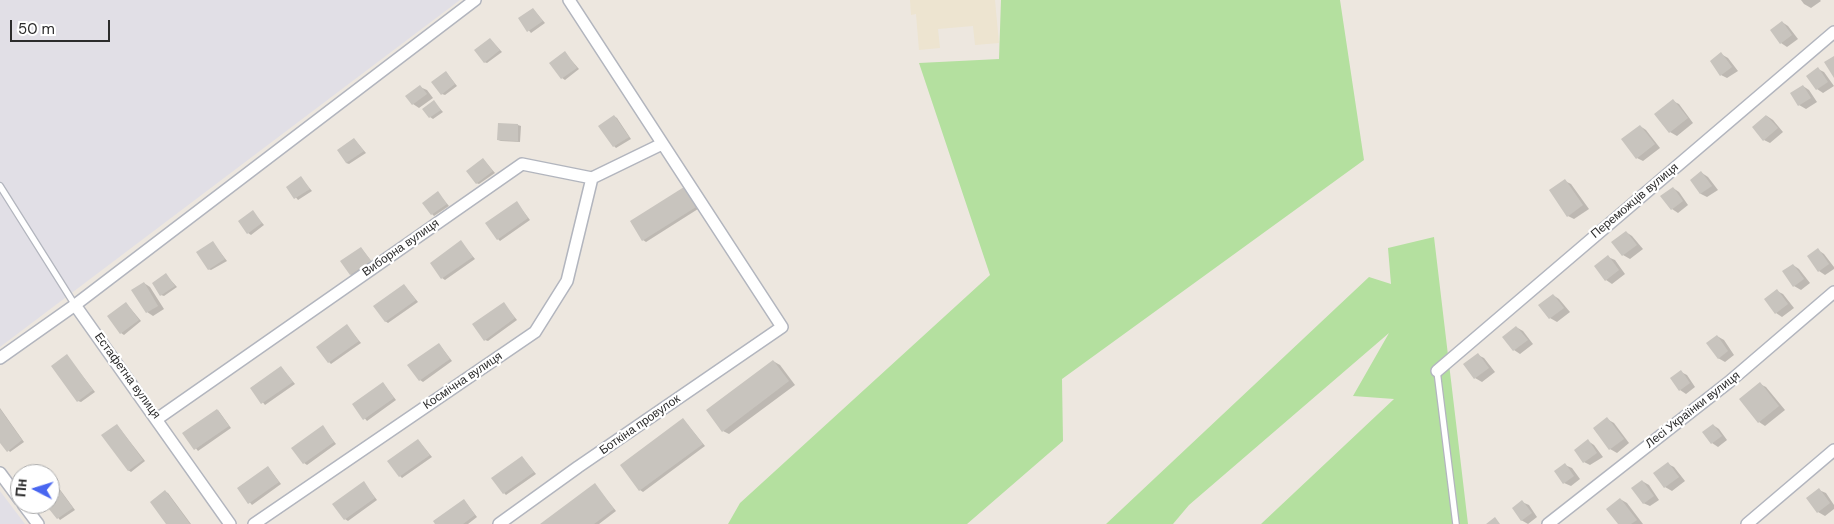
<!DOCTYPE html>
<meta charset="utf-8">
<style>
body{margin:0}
#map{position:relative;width:1834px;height:524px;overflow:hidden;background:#ede7df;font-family:"DM Sans",sans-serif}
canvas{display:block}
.north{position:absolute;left:10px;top:464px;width:50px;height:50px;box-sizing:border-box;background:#fff;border:1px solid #ababab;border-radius:50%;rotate:275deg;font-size:14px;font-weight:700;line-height:20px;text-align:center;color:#2c2c2c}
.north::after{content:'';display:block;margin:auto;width:18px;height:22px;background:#4966f0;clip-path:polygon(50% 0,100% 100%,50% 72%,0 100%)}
.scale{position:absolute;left:10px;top:20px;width:100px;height:22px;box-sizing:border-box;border:2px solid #2c2c2c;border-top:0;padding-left:6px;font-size:15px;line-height:18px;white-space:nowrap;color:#2c2c2c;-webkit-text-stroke:4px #fff;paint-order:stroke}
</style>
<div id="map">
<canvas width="1834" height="524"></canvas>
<div class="north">Пн</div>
<div class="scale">50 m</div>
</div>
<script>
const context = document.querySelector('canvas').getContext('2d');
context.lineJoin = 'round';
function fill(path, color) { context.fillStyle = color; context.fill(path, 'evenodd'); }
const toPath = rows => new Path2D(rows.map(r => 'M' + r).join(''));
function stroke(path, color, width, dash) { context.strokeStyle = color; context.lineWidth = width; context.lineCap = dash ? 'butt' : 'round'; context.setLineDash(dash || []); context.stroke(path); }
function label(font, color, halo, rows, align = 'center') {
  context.font = font + ' "DM Sans",sans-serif'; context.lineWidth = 4.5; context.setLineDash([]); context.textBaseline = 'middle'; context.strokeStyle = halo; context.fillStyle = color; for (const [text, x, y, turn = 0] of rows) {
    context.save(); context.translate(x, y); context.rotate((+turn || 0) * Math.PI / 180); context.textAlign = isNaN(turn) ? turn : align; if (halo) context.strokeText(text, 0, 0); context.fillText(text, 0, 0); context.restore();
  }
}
const industrial = toPath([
 [0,0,460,0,0,347],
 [0,491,25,524,0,524]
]);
const education = toPath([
 [910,0,995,0,999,43,975,45,973,26,938,29,940,48,919,50,916,14,911,15]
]);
const green = toPath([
 [1001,0,1340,0,1364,160,1062,379,1063,441,967,524,728,524,740,503,990,275,919,63,999,59],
 [1434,237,1468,524,1261,524,1394,399,1353,396,1389,333,1189,505,1173,524,1106,524,1369,277,1391,284,1388,248]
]);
const shadow = toPath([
 [1801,0,1820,0,1821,1,1811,8,1804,4],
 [533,9,545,23,531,33,519,19],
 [1782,22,1788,26,1798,39,1787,47,1781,43],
 [490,39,502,52,487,63,484,62],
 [565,53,579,69,565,80,562,78],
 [1721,54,1728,58,1738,71,1727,78,1721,75],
 [1818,69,1824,72,1834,86,1823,93,1817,89],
 [446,72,457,86,445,95,442,94],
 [1803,86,1809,90,1817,102,1806,109,1799,105],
 [420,87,427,90,433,98,419,108,413,104,407,97],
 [1673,101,1679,104,1693,123,1677,136,1670,132,1656,114],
 [434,102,443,112,433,119,430,117],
 [614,116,617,118,631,139,616,148,614,146],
 [1767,116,1773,120,1783,132,1770,143,1764,140],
 [518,125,521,126,520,142,501,141,498,140],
 [1640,126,1646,130,1660,148,1643,161,1637,158],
 [354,139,366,153,349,164,346,163],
 [483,159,495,173,479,184,476,183],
 [1702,173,1708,177,1718,190,1707,197,1701,194,1691,180],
 [301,178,312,191,298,200,287,187],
 [1565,181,1571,184,1589,209,1574,219,1568,216],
 [684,188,686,190,698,209,646,242,643,240,631,222],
 [1673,188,1679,192,1688,205,1678,213,1672,209],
 [438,193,449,206,434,216,432,214],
 [517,203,530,220,500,241,498,239],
 [253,212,264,225,251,235,248,233],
 [1626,232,1632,236,1643,249,1630,259,1623,255,1613,242],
 [461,242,475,259,445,280,442,278],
 [213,243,227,261,211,270,208,269],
 [361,248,373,263,353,276,350,274],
 [1818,250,1824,254,1834,267,1834,269,1825,275,1819,271],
 [1608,257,1615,260,1625,274,1612,284,1606,280],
 [1793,265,1799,269,1810,283,1801,290,1794,286,1784,272],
 [166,275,177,287,164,296,161,295],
 [144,283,150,287,164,309,153,316,147,312],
 [404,285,418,302,388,323,385,321],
 [1777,291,1783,294,1794,308,1782,317,1776,313],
 [1553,295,1559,299,1570,312,1557,322,1550,318,1540,305],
 [126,303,141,321,124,335,121,333],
 [504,304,517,320,488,341,485,340],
 [347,326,361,343,331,364,329,362],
 [1516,327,1523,331,1533,344,1520,354,1514,350,1504,337],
 [1717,336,1724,340,1734,355,1725,362,1718,358],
 [439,344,452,361,423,382,420,380],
 [1478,355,1484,358,1495,372,1482,382,1475,378],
 [67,356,95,392,81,402,78,401],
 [773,361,780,365,795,385,729,434,723,431],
 [281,367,295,384,265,405,251,388],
 [1681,372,1687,375,1695,387,1686,394,1680,390],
 [383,383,396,400,367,421,353,404],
 [1760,384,1766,387,1785,410,1765,426,1759,422],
 [0,408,24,442,10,452,0,440],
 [218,410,231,428,198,451,184,433],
 [683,419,705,446,643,492,640,490,622,465],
 [1607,419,1614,423,1629,443,1617,453,1610,449,1594,429],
 [117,425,145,461,131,472,128,470],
 [1713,425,1719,429,1727,440,1718,447,1712,443],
 [323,427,336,444,307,465,304,463],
 [418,440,432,457,402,478,400,476],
 [1588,441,1594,445,1603,457,1590,465,1584,462],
 [522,457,536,474,506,495,504,493],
 [1668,464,1674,467,1685,481,1672,491,1665,487],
 [1565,465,1572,468,1580,479,1571,486,1564,483],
 [268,467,281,484,252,505,238,488],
 [50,476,75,510,60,520,47,504,50,504],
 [1642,481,1649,485,1659,500,1650,506,1643,503],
 [364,483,377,500,348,521,345,519],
 [595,485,616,511,599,524,542,524],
 [1819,490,1826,493,1834,505,1834,509,1825,516,1818,512,1808,498],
 [166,492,168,493,191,524,167,524],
 [1620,499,1627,503,1643,524,1620,524],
 [464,500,477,517,468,524,436,524],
 [1522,502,1529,505,1537,517,1528,524,1521,520]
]);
const building = toPath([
 [533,8,543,21,527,32,518,18],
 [1782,21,1792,35,1780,44,1770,30],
 [490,38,500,50,484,63,474,50],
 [565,51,577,68,561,79,549,63],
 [1721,52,1732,67,1720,76,1710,61],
 [1834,56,1834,78,1824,62],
 [1818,67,1828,82,1816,90,1806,76],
 [446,71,455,84,441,95,431,82],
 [420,85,427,94,412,105,405,96],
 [1803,85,1811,98,1798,106,1790,93],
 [1673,99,1688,118,1669,133,1654,114],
 [434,100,441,110,429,118,422,109],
 [614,115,629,137,613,147,598,126],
 [1766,115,1778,128,1763,141,1752,127],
 [498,123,518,124,518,141,497,140],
 [1640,125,1655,144,1636,159,1621,139],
 [354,138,364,151,346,163,337,150],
 [483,158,493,171,476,184,466,171],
 [1701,171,1712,186,1700,194,1690,180],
 [301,176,310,189,294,199,286,187],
 [1565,179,1583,205,1567,217,1549,190],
 [684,187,696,207,642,241,630,221],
 [1673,187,1683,201,1671,210,1660,196],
 [438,191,447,204,431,215,422,203],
 [517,201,528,218,497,240,485,223],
 [253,210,262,223,247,234,238,221],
 [1626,231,1637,245,1622,256,1611,242],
 [461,240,473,257,441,279,430,263],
 [213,241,225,259,208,270,196,252],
 [361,247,371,261,350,275,340,261],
 [1818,248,1829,264,1818,272,1807,256],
 [1608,255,1619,270,1605,281,1594,266],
 [1793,264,1804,279,1793,287,1782,271],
 [166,273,175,286,160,296,152,283],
 [144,282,158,306,146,313,131,290],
 [404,284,416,300,385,322,373,306],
 [1777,289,1788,304,1775,314,1764,299],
 [1553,294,1564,308,1549,319,1538,305],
 [126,302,139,320,120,334,107,316],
 [504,302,515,318,484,341,472,324],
 [347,324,359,341,328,363,316,347],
 [1516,326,1528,340,1513,351,1502,337],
 [1717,335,1728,351,1718,359,1706,343],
 [439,343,450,359,419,381,407,365],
 [1478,353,1489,368,1474,379,1463,364],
 [67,354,93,390,77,402,51,366],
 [773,360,789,381,722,432,706,410],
 [281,366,293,382,261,404,250,388],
 [1681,370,1690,383,1679,391,1670,378],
 [383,382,394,398,363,420,352,404],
 [1760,382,1779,406,1758,423,1739,399],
 [0,409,22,440,7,452,0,443],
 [217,409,229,426,194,450,182,433],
 [1607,417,1624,439,1609,450,1593,428],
 [683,418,703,444,639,491,620,465],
 [117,424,143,460,128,471,101,435],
 [1713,424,1722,436,1711,444,1702,432],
 [323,425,334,442,303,464,291,448],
 [418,439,430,455,399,477,387,461],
 [1588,439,1597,453,1583,463,1574,450],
 [522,456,534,472,503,494,491,478],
 [1668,462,1679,477,1664,488,1653,473],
 [1565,463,1574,476,1563,484,1554,471],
 [268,466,279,482,248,504,237,488],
 [50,477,73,508,57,519,45,504,50,504],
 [1642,480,1654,496,1643,504,1631,488],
 [364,481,375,498,344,520,332,504],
 [595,483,614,509,594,524,540,524],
 [1819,488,1830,503,1817,513,1806,498],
 [165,490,190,524,166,524,150,502],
 [1620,498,1637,520,1631,524,1618,524,1606,509],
 [464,499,475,515,463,524,435,524,433,521],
 [1522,500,1532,513,1521,521,1512,508],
 [1495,517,1500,524,1486,524]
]);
const lane = toPath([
 [0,186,75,305],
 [1437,371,1456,524]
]);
const street = toPath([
 [75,305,230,524],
 [0,358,75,305,475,0],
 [1437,371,1834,32],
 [157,419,522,164,592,178,662,144],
 [0,473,20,500],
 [23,504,38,524],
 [254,524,535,332,567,281,592,178],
 [499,524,578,467,782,327,569,0],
 [1548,524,1729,382,1834,292],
 [1747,524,1834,450]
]);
const streetNames = [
 ["Переможців вулиця",1635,201,-40],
 ["Виборна вулиця",401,248,-35],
 ["Естафетна вулиця",127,376,54],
 ["Космічна вулиця",463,381,-34],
 ["Лесі Українки вулиця",1693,410,-38],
 ["Боткіна провулок",640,425,-35]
];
fill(industrial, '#e1dfe6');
fill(education, '#ede4d0');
fill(green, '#b4e09f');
fill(shadow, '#0003');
fill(building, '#c8c4be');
stroke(lane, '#b2b5be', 8);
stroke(street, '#b2b5be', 14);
stroke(lane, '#fff', 5.5);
stroke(street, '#fff', 11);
label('12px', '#2c2c2c', '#fff', streetNames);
</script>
